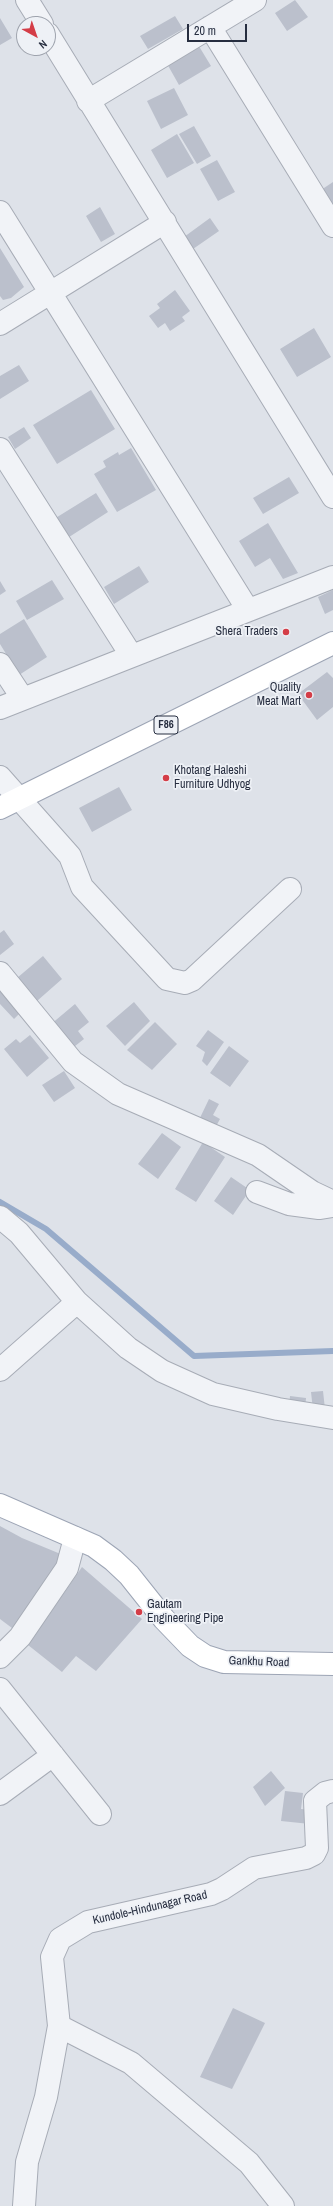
<!DOCTYPE html>
<style>
body{margin:0}
#map{position:relative;width:333px;height:2206px;overflow:hidden;background:#dee2e9;font-family:"Archivo Narrow",sans-serif}
canvas{display:block}
.north{position:absolute;left:16px;top:16px;width:40px;height:40px;box-sizing:border-box;background:#eef1f6;border:1px solid #9ea3ad;border-radius:50%;rotate:140deg;font-size:11px;font-weight:700;line-height:16px;text-align:center;color:#272e40}
.north::after{content:'';display:block;margin:auto;width:14px;height:18px;background:#d43d47;clip-path:polygon(50% 0,100% 100%,50% 72%,0 100%)}
.scale{position:absolute;left:187px;top:24px;width:60px;height:18px;box-sizing:border-box;border:2px solid #272e40;border-top:0;padding-left:5px;font-size:12px;line-height:14px;white-space:nowrap;color:#272e40;-webkit-text-stroke:3px #eef1f6;paint-order:stroke}
</style>
<div id="map">
<canvas width="333" height="2206"></canvas>
<div class="north">N</div>
<div class="scale">20 m</div>
</div>
<script>
const context = document.querySelector('canvas').getContext('2d');
context.lineJoin = 'round';
const toPath = rows => new Path2D(rows.map(r => 'M' + r).join(''));
function stroke(path, color, width, dash) { context.strokeStyle = color; context.lineWidth = width; context.lineCap = dash ? 'butt' : 'round'; context.setLineDash(dash || []); context.stroke(path); }
function fill(path, color) { context.fillStyle = color; context.fill(path, 'evenodd'); }
function label(font, color, halo, rows, align = 'center') {
  context.font = font + ' "Archivo Narrow",sans-serif'; context.lineWidth = 3.5; context.setLineDash([]); context.textBaseline = 'middle'; context.strokeStyle = halo; context.fillStyle = color; for (const [text, x, y, turn = 0] of rows) {
    context.save(); context.translate(x, y); context.rotate((+turn || 0) * Math.PI / 180); context.textAlign = isNaN(turn) ? turn : align; if (halo) context.strokeText(text, 0, 0); context.fillText(text, 0, 0); context.restore();
  }
}
const stream = toPath([
 [0,1202,46,1229,194,1356,333,1351]
]);
const building = toPath([
 [295,0,308,17,287,31,275,13],
 [175,16,183,29,148,49,140,36],
 [0,18,12,38,0,45],
 [197,43,211,66,179,85,166,62],
 [174,88,188,115,161,129,147,101],
 [194,126,211,156,197,164,179,134],
 [177,134,194,163,167,178,151,150],
 [217,160,235,192,218,201,200,169],
 [333,182,333,207,321,190],
 [100,207,115,234,101,242,86,216],
 [210,218,219,231,193,249,184,237],
 [0,248,24,287,11,298,3,300,0,296],
 [175,290,190,311,182,317,185,321,170,331,165,323,158,328,149,316,160,308,157,304],
 [314,328,331,357,297,377,280,349],
 [19,365,29,381,0,399,0,376],
 [91,390,115,429,57,464,33,425],
 [24,427,31,438,15,449,8,437],
 [131,448,156,490,117,512,94,474,106,467,103,461,118,452,119,455],
 [289,477,299,493,263,514,253,498],
 [96,493,108,512,66,539,54,519],
 [268,523,298,573,283,579,270,558,255,567,239,541],
 [139,566,149,582,114,604,104,587],
 [52,580,64,599,27,620,16,601],
 [0,581,6,591,0,595],
 [333,590,333,610,325,614,318,597],
 [24,619,47,657,19,675,0,644,0,634],
 [327,672,333,678,333,707,317,720,298,694],
 [119,787,132,810,92,832,79,808],
 [4,930,14,944,0,955,0,933],
 [43,956,62,979,37,1001,17,978],
 [0,990,25,1008,14,1019,0,1004],
 [134,1002,150,1021,125,1046,106,1026],
 [75,1004,89,1022,78,1031,84,1039,70,1050,50,1025],
 [155,1022,177,1044,152,1070,127,1050],
 [208,1030,224,1042,207,1066,202,1061,205,1052,196,1046],
 [30,1035,49,1058,27,1077,4,1049,16,1039,20,1043],
 [229,1046,249,1061,230,1087,210,1073],
 [64,1071,75,1088,54,1102,42,1085],
 [209,1099,219,1104,213,1115,220,1119,214,1130,198,1122],
 [162,1133,181,1147,158,1179,138,1164],
 [203,1142,225,1157,196,1202,175,1189],
 [231,1177,250,1190,233,1215,214,1201],
 [323,1391,325,1409,313,1410,311,1392],
 [290,1396,306,1398,305,1409,289,1407],
 [0,1526,22,1538,63,1555,16,1631,0,1619],
 [82,1567,142,1619,96,1671,76,1656,62,1672,28,1645],
 [271,1771,285,1788,265,1806,253,1787],
 [285,1791,303,1793,301,1809,311,1810,310,1824,281,1821],
 [233,2008,265,2023,232,2089,200,2077]
]);
const minor = toPath([
 [27,0,42,24],
 [210,27,333,226],
 [48,34,333,497],
 [88,101,255,0],
 [0,212,248,610],
 [0,324,165,222],
 [0,449,131,655],
 [0,664,23,699],
 [0,708,333,577],
 [0,777,70,856,82,887,167,979,185,983,192,980,290,889],
 [0,973,73,1062,118,1094,258,1155,312,1192,333,1202],
 [257,1192,289,1204,319,1208,333,1206],
 [0,1217,19,1233,77,1302,128,1348,162,1371,213,1394,278,1409,333,1418],
 [0,1370,77,1302],
 [0,1657,20,1637,67,1568,75,1538],
 [0,1689,100,1814],
 [0,1794,53,1755],
 [59,2026,131,2063,249,2163,283,2206],
 [24,2206,27,2162,46,2097,59,2026,52,1957,60,1939,88,1922,211,1894,222,1889,254,1868,306,1858,314,1854,317,1848,315,1801,325,1793,333,1791]
]);
const major = toPath([
 [0,808,333,643],
 [0,1505,94,1546,113,1560,129,1575,164,1619,190,1646,205,1656,224,1662,333,1664]
]);
const markers = [
 [286,632,4,"#d43d47"],
 [309,695,4,"#d43d47"],
 [166,778,4,"#d43d47"],
 [139,1612,4,"#d43d47"]
];
const shields = [
 [166,725,24]
];
const shieldNames = [
 ["F86",166,725]
];
const poiNames = [
 ["Shera Traders",278,632],
 ["Quality",301,688],
 ["Meat Mart",301,702],
 ["Khotang Haleshi",174,771,"left"],
 ["Furniture Udhyog",174,785,"left"],
 ["Gautam",147,1605,"left"],
 ["Engineering Pipe",147,1619,"left"]
];
const streetNames = [
 ["Gankhu Road",259,1662,2],
 ["Kundole-Hindunagar Road",150,1908,-13]
];
stroke(stream, '#98acca', 6);
fill(building, '#bbc0cc');
stroke(minor, '#a7acb6', 24);
stroke(major, '#9da5b5', 24);
stroke(minor, '#f1f3f7', 22);
stroke(major, '#fff', 22);
for (const [x, y, r, color] of markers) { const dot = new Path2D(); dot.arc(x, y, r, 0, 2 * Math.PI); context.fillStyle = color; context.fill(dot); stroke(dot, '#eef1f6', 1.5); }
for (const [x, y, w] of shields) { const box = new Path2D(); box.roundRect(x - w / 2, y - 9, w, 18, 3); context.fillStyle = '#eef1f6'; context.fill(box); stroke(box, '#272e40', 1); }
label('bold 11px', '#272e40', null, shieldNames);
label('12px', '#272e40', '#eef1f6', poiNames, 'right');
label('12px', '#272e40', '#eef1f6', streetNames);
</script>
